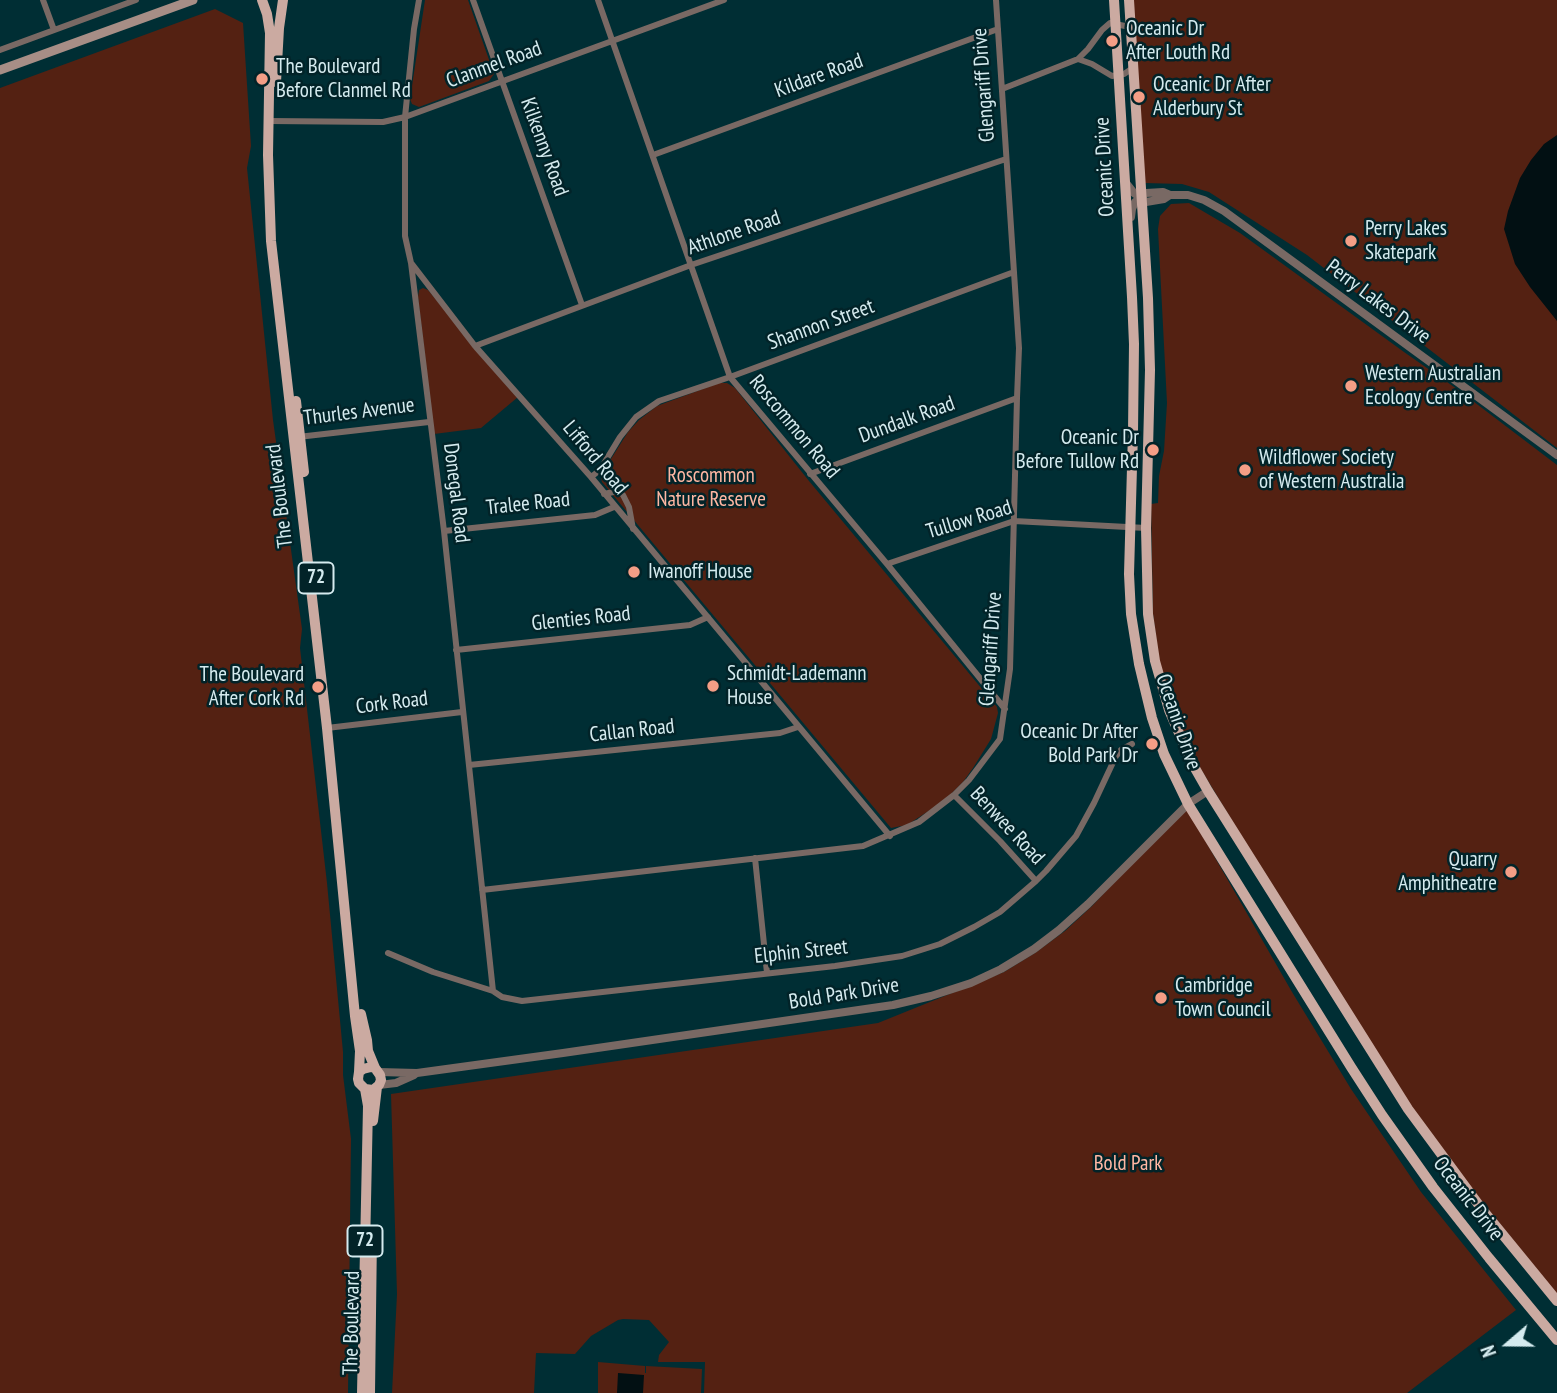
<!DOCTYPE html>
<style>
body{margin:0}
#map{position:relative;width:1557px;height:1393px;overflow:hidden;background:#002e34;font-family:"PT Sans Narrow",sans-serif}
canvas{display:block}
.north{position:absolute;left:1473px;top:1309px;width:70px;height:70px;-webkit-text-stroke:5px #022328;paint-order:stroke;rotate:250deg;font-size:19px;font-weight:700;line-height:28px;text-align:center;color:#d5ebef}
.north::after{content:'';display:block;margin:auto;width:24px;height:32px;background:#d5ebef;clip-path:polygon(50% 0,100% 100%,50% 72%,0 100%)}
</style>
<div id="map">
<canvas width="1557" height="1393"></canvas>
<div class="north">N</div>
</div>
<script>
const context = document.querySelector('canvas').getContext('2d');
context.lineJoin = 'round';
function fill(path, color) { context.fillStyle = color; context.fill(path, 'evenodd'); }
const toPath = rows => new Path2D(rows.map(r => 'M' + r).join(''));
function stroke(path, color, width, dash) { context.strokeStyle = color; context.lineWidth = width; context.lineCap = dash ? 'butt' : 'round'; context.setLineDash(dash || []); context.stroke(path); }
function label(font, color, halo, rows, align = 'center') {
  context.font = font + ' "PT Sans Narrow",sans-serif'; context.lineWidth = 5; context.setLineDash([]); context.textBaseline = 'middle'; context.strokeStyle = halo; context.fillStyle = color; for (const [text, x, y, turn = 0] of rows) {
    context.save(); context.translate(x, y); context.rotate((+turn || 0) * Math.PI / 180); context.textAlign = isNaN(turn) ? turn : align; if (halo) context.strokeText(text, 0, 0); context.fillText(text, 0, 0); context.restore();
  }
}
const green = toPath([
 [425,0,468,0,494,74,489,81,419,107,412,104,410,99],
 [1133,0,1557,0,1557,448,1307,255,1209,192,1182,184,1144,183],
 [215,9,243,23,251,146,247,168,273,420,302,629,300,648,327,883,343,1052,343,1075,351,1139,348,1393,0,1393,0,88],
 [1189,203,1240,233,1404,352,1457,389,1557,465,1557,1295,1453,1165,1411,1106,1254,857,1196,761,1179,724,1167,689,1159,660,1153,614,1151,504,1158,503,1159,476,1164,451,1167,403,1158,229,1160,216,1171,204],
 [423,288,428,290,518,397,481,428,434,434,418,297,419,290],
 [719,383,727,383,735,388,809,481,997,707,998,713,991,739,973,768,963,782,944,801,907,825,891,828,602,482,601,478,604,470,628,432,639,420,657,406],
 [1186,807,1292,992,1351,1089,1421,1192,1516,1310,1407,1393,704,1393,705,1362,658,1362,659,1355,669,1342,649,1320,623,1319,618,1320,591,1336,575,1354,536,1353,534,1393,392,1393,397,1294,391,1094,878,1023,1004,972,1035,953,1065,931,1092,906],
 [598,1362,645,1366,645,1373,646,1373,646,1366,702,1369,701,1393,598,1393]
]);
const water = toPath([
 [1557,135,1557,321,1530,287,1515,264,1504,229,1508,211,1520,178,1531,160,1544,144],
 [618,1373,644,1375,643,1393,617,1393]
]);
const minor = toPath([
 [43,0,54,30],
 [419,0,414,29,405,117,405,236,411,263,444,531,493,991],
 [473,0,582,305],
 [598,0,730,377,887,564,1005,709],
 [0,50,136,0],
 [1078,59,1092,64,1112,76,1124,74,1133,68],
 [1002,89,1078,59,1088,49,1102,30,1110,23,1130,27],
 [269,121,383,122,405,117,724,0],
 [653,155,998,29],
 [412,264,475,346,591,477,890,836],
 [475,346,691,265,1006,159],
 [298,437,429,422],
 [810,474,1017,398],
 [591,477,600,470,620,437,636,417,659,401,730,377,1014,272],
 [604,494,618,491,623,495,629,507,633,529],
 [444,531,595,515,614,507],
 [887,564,1014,521,1146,528],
 [456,650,690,625,708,617],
 [327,728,462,712],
 [469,765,780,733,798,727],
 [954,795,1000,841,1036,881],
 [755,858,767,973],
 [482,890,863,846,919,822,954,795,969,780,1000,739,1010,669,1017,398,1019,348,996,0],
 [388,953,433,972,493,991,502,997,522,1001,835,966,902,956,940,944,974,927,1000,912,1036,881,1046,871,1076,836,1094,803,1116,756,1121,750,1132,744]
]);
const tertiary = toPath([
 [1126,183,1134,193,1146,202,1164,199,1170,195],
 [1131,217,1132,209,1135,202,1146,193,1163,192,1170,195,1188,195,1204,200,1224,211,1557,455],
 [379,1072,417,1073,563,1053,893,1005,931,996,971,983,1001,969,1034,949,1059,930,1088,904,1188,804,1208,791],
 [379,1085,396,1083,414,1075]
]);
const secondary = toPath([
 [0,70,193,0]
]);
const primary = toPath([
 [262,0,267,14,270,33,268,155,271,241,327,728,355,1016,360,1051,359,1072],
 [1114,0,1132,297,1134,344,1133,432,1129,574,1131,614,1139,664,1152,718,1164,754,1188,804,1351,1067,1382,1115,1433,1187,1489,1258,1557,1340],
 [1129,0,1148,298,1150,370,1146,528,1148,614,1155,661,1169,710,1192,763,1208,791,1408,1109,1481,1208,1557,1301],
 [276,82,279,28,283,0],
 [296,401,304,472],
 [361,1014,367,1040,368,1051,375,1068],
 [373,1121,377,1087],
 [362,1393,368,1106,365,1089,359,1083,358,1079,359,1072,363,1069,371,1067,375,1068,380,1075,381,1080,379,1085,373,1090,365,1089],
 [370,1393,372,1235]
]);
const markers = [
 [1112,41,7,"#f49e86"],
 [262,79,7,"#f49e86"],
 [1139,97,7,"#f49e86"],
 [1351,241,7,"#f49e86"],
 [1351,386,7,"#f49e86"],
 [1153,450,7,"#f49e86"],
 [1245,470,7,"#f49e86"],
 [634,572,7,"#f49e86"],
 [713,686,7,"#f49e86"],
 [318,687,7,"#f49e86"],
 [1152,744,7,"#f49e86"],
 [1511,872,7,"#f49e86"],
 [1161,998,7,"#f49e86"]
];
const shields = [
 [316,578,35],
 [365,1241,35]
];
const shieldNames = [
 ["72",316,578],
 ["72",365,1241]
];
const poiNames = [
 ["Oceanic Dr",1126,29],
 ["After Louth Rd",1126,53],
 ["The Boulevard",276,67],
 ["Before Clanmel Rd",276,91],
 ["Oceanic Dr After",1153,85],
 ["Alderbury St",1153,109],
 ["Perry Lakes",1365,229],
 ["Skatepark",1365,253],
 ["Western Australian",1365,374],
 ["Ecology Centre",1365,398],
 ["Oceanic Dr",1139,438,"right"],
 ["Before Tullow Rd",1139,462,"right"],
 ["Wildflower Society",1259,458],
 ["of Western Australia",1259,482],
 ["Iwanoff House",648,572],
 ["Schmidt-Lademann",727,674],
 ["House",727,698],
 ["The Boulevard",304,675,"right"],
 ["After Cork Rd",304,699,"right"],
 ["Oceanic Dr After",1138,732,"right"],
 ["Bold Park Dr",1138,756,"right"],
 ["Quarry",1497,860,"right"],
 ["Amphitheatre",1497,884,"right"],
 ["Cambridge",1175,986],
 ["Town Council",1175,1010]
];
const streetNames = [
 ["Clanmel Road",494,65,-20],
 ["Kildare Road",819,76,-20],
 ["Glengariff Drive",984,85,-94],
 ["Kilkenny Road",544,147,70],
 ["Oceanic Drive",1105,167,-93],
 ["Athlone Road",734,233,-19],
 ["Perry Lakes Drive",1378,302,37],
 ["Shannon Street",821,325,-20],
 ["Thurles Avenue",359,412,-7],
 ["Dundalk Road",907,420,-20],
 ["Roscommon Road",794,427,50],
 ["Lifford Road",595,458,50],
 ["Donegal Road",456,493,83],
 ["The Boulevard",280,496,-97],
 ["Tralee Road",528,504,-6],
 ["Tullow Road",969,520,-17],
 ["Glenties Road",581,619,-6],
 ["Glengariff Drive",991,649,-86],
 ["Cork Road",392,703,-7],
 ["Oceanic Drive",1178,722,71],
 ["Callan Road",632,731,-6],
 ["Benwee Road",1007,826,47],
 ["Elphin Street",801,952,-6],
 ["Bold Park Drive",844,994,-9],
 ["Oceanic Drive",1468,1199,52],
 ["The Boulevard",352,1323,-89]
];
const parkNames = [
 ["Roscommon",711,476],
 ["Nature Reserve",711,500],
 ["Bold Park",1128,1164]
];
fill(green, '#542112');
fill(water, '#021013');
stroke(minor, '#796964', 6);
stroke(tertiary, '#796964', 8);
stroke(secondary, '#a78e86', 9);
stroke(primary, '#cbaaa1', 10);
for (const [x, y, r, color] of markers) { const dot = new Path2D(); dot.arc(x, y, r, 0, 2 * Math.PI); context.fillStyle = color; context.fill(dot); stroke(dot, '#022328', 2.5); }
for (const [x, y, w] of shields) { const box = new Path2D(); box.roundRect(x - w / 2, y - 15.5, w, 31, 5); context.fillStyle = '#022328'; context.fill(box); stroke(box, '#d5ebef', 2); }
label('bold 19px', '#d5ebef', null, shieldNames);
label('21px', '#d5ebef', '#022328', poiNames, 'left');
label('21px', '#d5ebef', '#022328', streetNames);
label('21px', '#ffb7a3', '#022328', parkNames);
</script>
